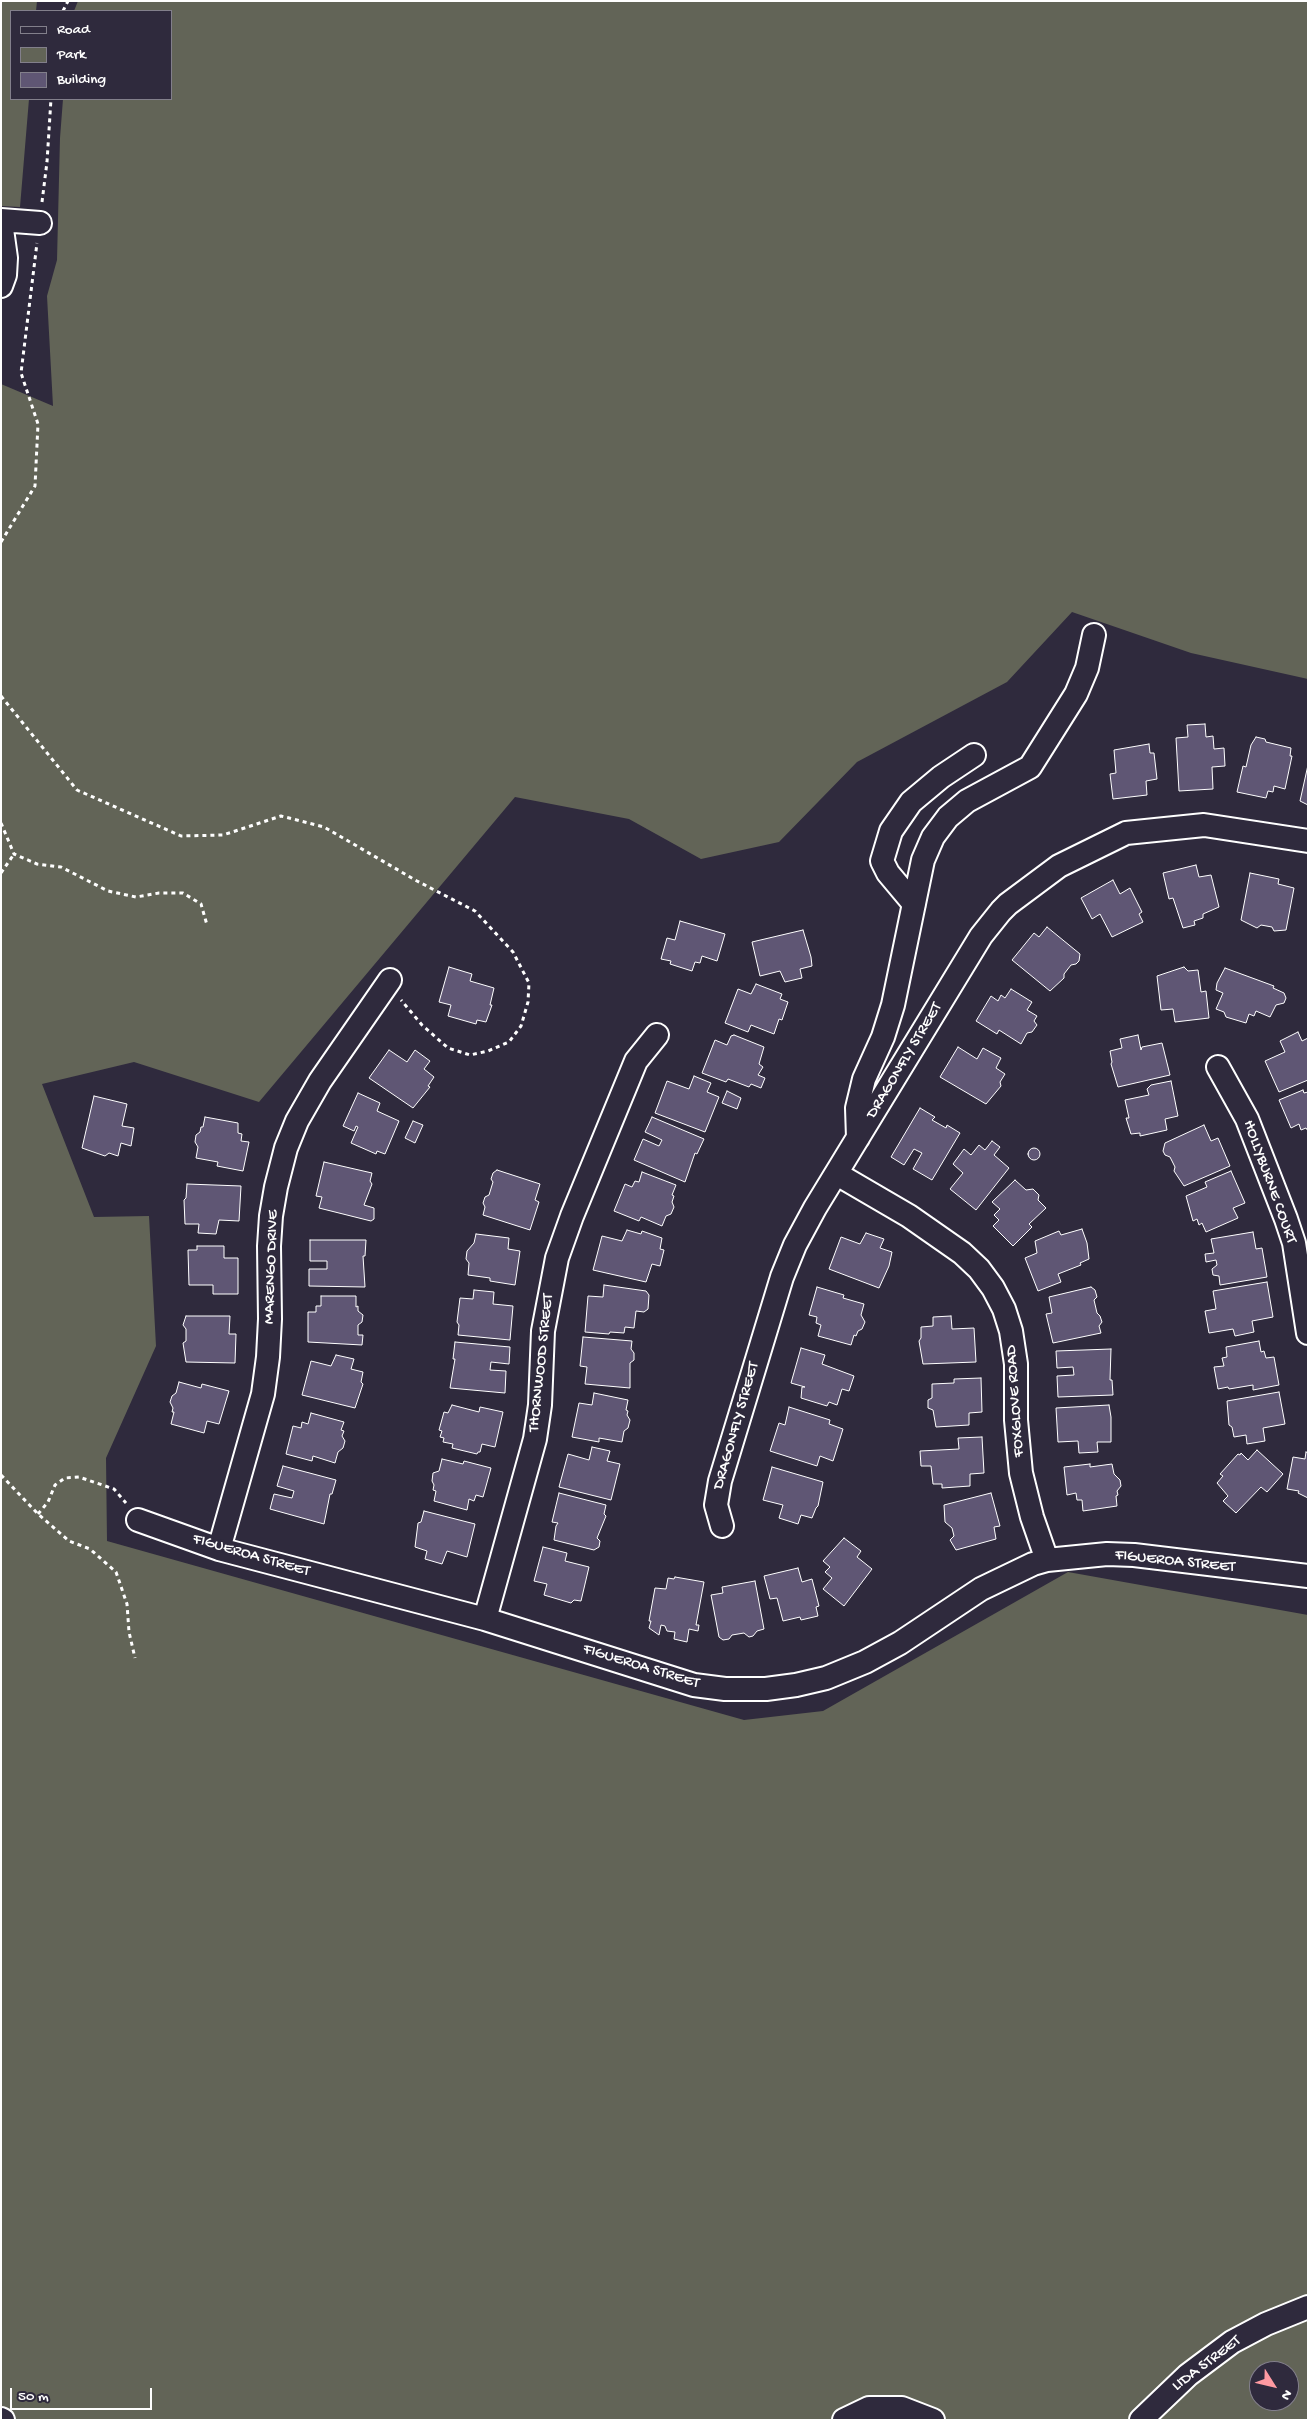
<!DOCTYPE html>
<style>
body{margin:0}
#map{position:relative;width:1309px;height:2421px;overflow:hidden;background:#2f2a3d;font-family:"Gochi Hand",sans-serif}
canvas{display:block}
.frame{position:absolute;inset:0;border:2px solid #fff;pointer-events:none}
.legend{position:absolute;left:10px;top:10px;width:162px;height:90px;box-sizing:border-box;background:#2f2a3d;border:1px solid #827f8b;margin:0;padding:6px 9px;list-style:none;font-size:15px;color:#fff}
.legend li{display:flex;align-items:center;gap:10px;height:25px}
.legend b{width:25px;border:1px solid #827f8b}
.north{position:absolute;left:1249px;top:2361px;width:50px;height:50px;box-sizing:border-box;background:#2f2a3d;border:1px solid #827f8b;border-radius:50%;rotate:126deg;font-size:14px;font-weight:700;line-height:20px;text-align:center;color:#fff}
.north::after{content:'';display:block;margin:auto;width:18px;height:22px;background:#ff9aa2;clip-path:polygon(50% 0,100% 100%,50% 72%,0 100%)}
.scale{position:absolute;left:10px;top:2388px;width:142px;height:22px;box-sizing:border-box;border:2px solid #fff;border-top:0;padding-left:6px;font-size:15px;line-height:18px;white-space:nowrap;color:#fff;-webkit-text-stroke:4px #2f2a3d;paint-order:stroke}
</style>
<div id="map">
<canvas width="1309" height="2421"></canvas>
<div class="frame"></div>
<ul class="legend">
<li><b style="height:6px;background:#2f2a3d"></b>Road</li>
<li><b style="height:14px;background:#626457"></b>Park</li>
<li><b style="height:14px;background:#5f5674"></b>Building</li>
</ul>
<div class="north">N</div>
<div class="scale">50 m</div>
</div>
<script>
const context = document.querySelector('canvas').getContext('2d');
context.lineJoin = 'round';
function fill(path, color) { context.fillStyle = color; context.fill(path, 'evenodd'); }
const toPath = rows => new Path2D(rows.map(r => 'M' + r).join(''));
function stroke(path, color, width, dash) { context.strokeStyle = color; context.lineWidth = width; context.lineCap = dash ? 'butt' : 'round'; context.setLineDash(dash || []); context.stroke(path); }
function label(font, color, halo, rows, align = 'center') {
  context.font = font + ' "Gochi Hand",sans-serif'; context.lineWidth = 5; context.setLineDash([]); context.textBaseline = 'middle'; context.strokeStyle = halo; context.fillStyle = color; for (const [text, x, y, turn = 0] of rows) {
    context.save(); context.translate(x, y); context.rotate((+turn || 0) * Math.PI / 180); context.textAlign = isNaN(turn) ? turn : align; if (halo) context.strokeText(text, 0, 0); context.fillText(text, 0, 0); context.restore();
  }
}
const green = toPath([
 [1,1,37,1,36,11,11,11,11,99,29,99,20,207,1,206],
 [78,1,1308,1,1308,679,1191,653,1072,612,1007,682,857,762,779,842,701,859,629,819,515,797,259,1102,134,1062,42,1084,94,1217,149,1216,156,1346,106,1458,107,1541,744,1720,823,1711,1068,1572,1308,1615,1308,2420,1,2420,1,384,53,406,47,296,57,260,60,138,63,99,171,99,171,11,74,11],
 [1259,2371,1289,2371,1289,2401,1259,2401]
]);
const building = toPath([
 [1205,724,1206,737,1213,736,1214,749,1224,748,1225,766,1212,767,1213,789,1179,791,1176,738,1188,737,1187,725,1205,724],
 [1256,737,1265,739,1266,742,1291,748,1290,756,1292,756,1285,789,1274,786,1273,792,1268,791,1266,798,1237,792,1243,766,1246,767,1251,745,1256,737],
 [1149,744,1150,753,1154,753,1157,779,1146,781,1147,795,1113,799,1110,774,1116,773,1114,750,1149,744],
 [1308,765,1308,805,1300,801,1308,765],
 [1196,865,1199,877,1211,875,1219,907,1203,914,1203,918,1194,921,1195,925,1183,928,1173,898,1169,899,1163,873,1196,865],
 [1250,873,1279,879,1278,884,1294,888,1286,930,1274,931,1272,927,1261,925,1257,928,1241,920,1250,873],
 [1113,880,1120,894,1130,888,1142,912,1139,914,1143,922,1112,937,1100,914,1092,919,1081,898,1113,880],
 [680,921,725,934,717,961,702,956,700,963,695,962,692,971,670,964,671,961,661,959,667,938,675,940,680,921],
 [1047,927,1080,954,1079,961,1076,964,1071,965,1064,974,1064,978,1050,991,1012,960,1034,933,1039,937,1047,927],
 [803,930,811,957,812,966,800,969,802,978,785,982,780,971,760,976,752,942,803,930],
 [449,967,472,974,470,981,494,988,490,1005,492,1005,486,1022,477,1020,476,1024,448,1016,451,1005,439,1002,449,967],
 [1184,967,1188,971,1198,970,1201,992,1206,991,1209,1018,1175,1022,1173,1009,1161,1010,1157,976,1184,967],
 [1225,968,1274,986,1273,988,1284,993,1286,998,1284,1003,1276,1005,1270,1017,1256,1011,1254,1016,1249,1014,1246,1023,1226,1017,1224,1012,1216,1009,1223,993,1216,990,1217,983,1225,968],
 [756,984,782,994,780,999,788,1002,782,1020,779,1019,774,1034,751,1025,748,1032,725,1023,738,989,751,994,756,984],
 [1011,989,1032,1002,1027,1010,1037,1016,1034,1021,1037,1025,1032,1032,1027,1033,1021,1044,999,1030,997,1034,976,1021,991,996,998,1001,1001,995,1005,998,1011,989],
 [1298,1032,1302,1041,1308,1038,1308,1080,1279,1092,1265,1061,1285,1052,1280,1041,1298,1032],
 [734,1035,764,1047,759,1064,763,1067,758,1075,765,1078,761,1088,751,1084,749,1087,728,1079,726,1082,702,1073,715,1040,727,1045,731,1036,734,1035],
 [1138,1035,1141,1050,1142,1047,1162,1043,1170,1075,1118,1087,1111,1064,1112,1062,1110,1051,1122,1048,1120,1039,1138,1035],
 [958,1047,977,1059,983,1048,1001,1058,996,1068,1005,1074,1000,1082,1001,1086,986,1104,940,1077,958,1047],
 [389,1050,407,1062,415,1050,430,1061,424,1069,434,1077,428,1086,430,1087,413,1108,369,1078,389,1050],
 [694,1076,711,1083,707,1092,719,1097,705,1132,655,1113,667,1081,689,1089,694,1076],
 [1171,1081,1178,1116,1165,1119,1167,1130,1140,1136,1140,1133,1131,1134,1126,1118,1129,1118,1125,1100,1149,1095,1147,1089,1151,1085,1171,1081],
 [1303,1090,1304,1093,1308,1092,1308,1131,1306,1128,1301,1130,1299,1124,1291,1128,1279,1100,1303,1090],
 [727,1091,741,1098,737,1109,722,1103,727,1091],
 [358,1093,380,1103,377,1111,399,1121,385,1154,377,1151,376,1154,351,1143,358,1127,356,1126,354,1131,343,1126,358,1093],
 [94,1096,127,1104,122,1126,134,1128,131,1146,121,1143,118,1156,109,1153,105,1156,82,1148,94,1096],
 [920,1108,935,1117,932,1120,946,1128,947,1125,960,1133,932,1180,913,1169,922,1153,914,1149,904,1165,891,1157,920,1108],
 [205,1117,238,1123,238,1133,242,1134,241,1141,249,1142,243,1171,217,1166,218,1162,196,1158,198,1147,195,1142,196,1135,200,1132,201,1127,203,1127,205,1117],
 [652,1117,704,1139,697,1154,695,1153,685,1182,634,1160,643,1139,659,1146,662,1140,645,1132,652,1117],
 [413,1121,423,1125,415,1143,405,1138,413,1121],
 [1204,1125,1211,1141,1218,1138,1230,1166,1184,1186,1174,1171,1175,1167,1170,1157,1165,1155,1163,1151,1165,1143,1204,1125],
 [992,1141,1000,1147,994,1155,1009,1168,976,1210,950,1189,963,1173,953,1164,964,1149,971,1155,979,1145,985,1150,992,1141],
 '1028 1154a6 6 0 1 1 12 0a6 6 0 1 1-12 0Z',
 [324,1162,372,1173,370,1181,372,1184,364,1205,374,1208,374,1219,371,1221,319,1208,322,1197,316,1196,324,1162],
 [497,1170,540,1184,535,1200,539,1202,530,1230,483,1215,485,1207,483,1203,485,1197,489,1195,493,1182,491,1179,493,1173,497,1170],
 [1231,1171,1245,1203,1233,1208,1238,1218,1206,1232,1202,1223,1199,1225,1197,1219,1193,1221,1186,1196,1207,1187,1205,1182,1231,1171],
 [642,1172,676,1185,672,1195,674,1196,672,1202,674,1207,671,1214,666,1216,662,1226,641,1217,639,1221,614,1211,625,1184,632,1187,635,1181,639,1182,642,1172],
 [1015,1180,1026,1190,1033,1189,1039,1195,1038,1200,1046,1208,1029,1224,1032,1227,1013,1246,993,1226,999,1220,994,1215,1000,1209,992,1202,1015,1180],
 [187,1184,241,1186,239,1221,219,1220,216,1234,198,1233,199,1224,185,1224,184,1200,186,1198,187,1184],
 [1082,1229,1087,1243,1089,1259,1080,1263,1081,1265,1058,1274,1061,1282,1038,1291,1025,1258,1037,1253,1035,1241,1059,1231,1061,1235,1082,1229],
 [627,1230,641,1234,642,1231,662,1238,660,1249,664,1250,660,1266,652,1264,646,1282,593,1270,602,1236,622,1241,627,1230],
 [1253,1232,1256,1249,1262,1248,1267,1277,1220,1285,1219,1276,1213,1275,1212,1269,1217,1265,1216,1260,1206,1262,1205,1254,1214,1253,1211,1239,1253,1232],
 [866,1233,884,1239,880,1248,892,1252,889,1266,879,1288,829,1269,841,1237,860,1244,866,1233],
 [476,1234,509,1238,508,1249,520,1251,515,1285,490,1281,490,1278,468,1275,469,1263,466,1259,467,1251,474,1243,476,1234],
 [310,1240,366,1240,365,1256,363,1256,365,1287,309,1286,309,1269,327,1269,327,1261,310,1261,310,1240],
 [197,1246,224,1246,224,1258,238,1258,238,1294,213,1294,213,1285,189,1285,188,1250,197,1250,197,1246],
 [1267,1282,1273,1317,1252,1321,1254,1332,1235,1336,1233,1329,1209,1333,1205,1311,1216,1309,1213,1291,1267,1282],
 [604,1285,646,1291,649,1295,648,1309,644,1312,636,1311,634,1328,625,1327,624,1333,610,1332,609,1334,585,1332,588,1296,603,1297,604,1285],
 [817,1287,844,1295,843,1298,864,1304,861,1315,865,1322,862,1329,858,1331,856,1336,854,1335,851,1345,818,1336,821,1325,816,1323,817,1317,809,1315,817,1287],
 [1091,1287,1095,1290,1097,1297,1094,1300,1097,1313,1100,1316,1102,1322,1099,1326,1101,1333,1053,1343,1046,1314,1052,1313,1049,1297,1091,1287],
 [474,1290,494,1292,493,1304,513,1306,510,1340,458,1335,459,1325,457,1322,460,1298,473,1299,474,1290],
 [321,1296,356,1296,356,1307,358,1306,358,1311,363,1315,362,1322,358,1325,358,1335,363,1335,362,1345,308,1342,308,1312,316,1312,316,1306,321,1306,321,1296],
 [186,1316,230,1316,229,1334,236,1334,235,1363,186,1362,183,1343,186,1341,186,1329,183,1325,186,1316],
 [951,1316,952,1329,974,1328,976,1362,923,1364,919,1341,921,1338,921,1327,933,1326,933,1317,951,1316],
 [583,1337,632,1341,631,1349,634,1353,634,1360,630,1363,630,1388,585,1384,587,1367,580,1366,583,1337],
 [1259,1341,1261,1352,1264,1351,1266,1358,1274,1357,1279,1385,1253,1390,1253,1385,1229,1389,1228,1387,1218,1389,1214,1367,1224,1366,1222,1358,1227,1357,1226,1347,1259,1341],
 [455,1342,510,1347,509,1364,491,1362,490,1370,506,1371,505,1393,450,1388,455,1359,453,1359,455,1342],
 [801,1348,825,1355,822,1364,854,1376,849,1391,842,1389,837,1405,829,1402,827,1406,801,1398,802,1387,805,1387,791,1383,801,1348],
 [1111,1349,1110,1380,1112,1380,1113,1395,1058,1397,1057,1376,1074,1375,1073,1367,1057,1368,1056,1351,1111,1349],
 [336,1355,354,1359,351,1369,363,1372,361,1382,363,1384,355,1408,302,1395,311,1361,331,1366,336,1355],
 [981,1378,982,1412,969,1413,969,1425,936,1427,933,1410,928,1408,928,1400,932,1398,932,1384,954,1383,954,1379,981,1378],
 [179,1382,201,1388,202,1384,229,1391,219,1424,207,1421,204,1433,171,1424,174,1412,172,1412,173,1408,170,1402,172,1396,176,1393,179,1382],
 [1279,1392,1285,1424,1263,1428,1265,1441,1247,1444,1246,1435,1234,1437,1232,1427,1229,1425,1227,1401,1279,1392],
 [594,1393,628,1400,626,1410,628,1411,627,1415,630,1420,628,1428,624,1431,622,1442,599,1438,599,1442,572,1437,579,1403,592,1405,594,1393],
 [452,1405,479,1412,480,1407,503,1412,495,1447,482,1444,480,1452,478,1452,477,1454,452,1448,453,1444,443,1442,444,1438,440,1437,442,1431,439,1430,444,1412,448,1413,452,1405],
 [1109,1405,1111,1417,1111,1442,1097,1442,1098,1452,1079,1453,1078,1441,1058,1442,1056,1408,1109,1405],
 [789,1407,830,1420,829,1424,843,1429,833,1461,820,1456,817,1466,770,1451,779,1423,785,1425,789,1407],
 [311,1413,344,1422,341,1430,344,1431,342,1436,345,1441,343,1448,338,1452,335,1463,313,1456,312,1461,286,1454,293,1426,301,1428,302,1422,308,1424,311,1413],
 [982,1437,984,1473,970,1474,970,1486,942,1488,942,1484,933,1484,931,1466,921,1466,920,1451,959,1449,958,1438,982,1437],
 [592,1447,610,1451,607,1461,620,1464,611,1500,559,1487,568,1454,589,1460,592,1447],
 [1257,1450,1283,1474,1267,1492,1261,1487,1236,1513,1223,1501,1228,1496,1217,1483,1223,1476,1220,1474,1238,1454,1240,1455,1241,1453,1248,1460,1257,1450],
 [1306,1452,1308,1453,1308,1498,1298,1493,1299,1491,1287,1489,1293,1457,1305,1459,1306,1452],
 [442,1459,463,1464,464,1461,491,1468,483,1497,476,1495,474,1501,469,1499,467,1510,434,1501,436,1491,433,1490,434,1485,432,1481,433,1473,439,1471,442,1459],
 [1090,1464,1090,1467,1112,1464,1114,1474,1120,1480,1121,1486,1117,1491,1118,1495,1116,1496,1117,1506,1083,1511,1082,1500,1077,1500,1076,1493,1067,1495,1064,1467,1090,1464],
 [283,1466,336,1480,332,1494,330,1494,324,1524,270,1509,274,1494,292,1498,294,1491,277,1486,283,1466],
 [772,1467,823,1482,818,1506,816,1508,812,1518,801,1515,798,1524,779,1518,783,1505,763,1500,772,1467],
 [559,1493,606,1505,604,1514,606,1516,597,1538,600,1541,599,1547,594,1550,554,1540,556,1526,558,1523,552,1522,559,1493],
 [991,1493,1000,1526,994,1527,996,1539,956,1550,950,1540,954,1536,952,1528,945,1522,944,1505,991,1493],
 [424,1511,475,1524,467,1557,447,1551,442,1564,425,1559,427,1551,415,1547,418,1523,421,1522,424,1511],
 [844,1538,861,1551,857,1557,872,1569,844,1606,823,1589,832,1578,825,1572,830,1567,823,1561,844,1538],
 [543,1547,567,1553,565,1561,589,1567,581,1601,574,1600,571,1603,544,1595,547,1584,534,1581,543,1547],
 [798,1568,802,1582,812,1579,819,1606,816,1607,818,1616,801,1620,800,1617,783,1621,777,1598,770,1599,764,1576,798,1568],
 [675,1577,704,1582,696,1625,699,1625,698,1631,689,1629,687,1642,674,1639,675,1632,667,1631,665,1626,661,1625,659,1635,649,1628,651,1621,649,1621,655,1588,666,1589,668,1578,674,1579,675,1577],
 [755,1581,764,1629,757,1631,753,1636,749,1637,744,1633,732,1635,729,1639,723,1640,719,1637,711,1595,723,1593,722,1587,755,1581]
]);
const path = toPath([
 [63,11,68,1],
 [42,202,47,162,51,99],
 [1,542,35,486,38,424,21,373,37,243],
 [1,696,77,790,181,836,223,835,281,816,324,827,417,881,475,911,513,952,529,983,528,1002,521,1026,509,1042,488,1051,470,1055,448,1048,422,1025,401,1000],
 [1,823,14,854,37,864,61,867,108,891,136,897,159,893,183,893,201,904,207,925],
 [1,873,14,854],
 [1,1475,38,1514,69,1541,90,1549,116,1572,127,1604,129,1632,135,1658],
 [38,1514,48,1502,55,1485,65,1478,79,1477,114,1489,126,1503]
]);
const minor = toPath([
 [1,220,40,223],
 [1,222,6,258,5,275,1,286],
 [914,904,888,873,882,861,891,831,911,802,941,777,974,755],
 [1218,1067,1247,1119,1286,1219,1294,1243,1308,1333],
 [858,1138,857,1108,864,1079,883,1037,893,1005,923,860,933,837,948,817,967,801,1030,767,1076,694,1087,668,1094,635],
 [837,1174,909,1216,962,1253,979,1269,993,1288,1004,1309,1011,1331,1016,1364,1016,1420,1021,1473,1032,1517,1047,1560],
 [138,1520,219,1549,485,1619,694,1685,725,1689,766,1689,796,1685,826,1678,865,1662,900,1643,981,1589,1033,1564,1047,1560,1107,1554,1134,1555,1308,1576],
 [722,1526,716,1505,720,1481,782,1277,795,1245,815,1208,981,936,1001,911,1008,904,1059,866,1126,833,1204,825,1308,841],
 [219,1549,263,1394,268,1357,270,1319,269,1246,271,1216,276,1187,286,1148,297,1121,320,1081,390,980],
 [485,1619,535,1439,540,1405,543,1331,557,1258,572,1216,636,1061,657,1035],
 [1,2419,3,2420],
 [844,2420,869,2408,902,2408,933,2420],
 [1141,2420,1188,2375,1232,2342,1266,2324,1308,2307]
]);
const streetNames = [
 ["DRAGONFLY STREET",905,1061,-59],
 ["HOLLYBURNE COURT",1269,1182,70],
 ["MARENGO DRIVE",272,1267,-88],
 ["THORNWOOD STREET",542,1363,-84],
 ["FOXGLOVE ROAD",1016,1401,-94],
 ["DRAGONFLY STREET",737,1426,-74],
 ["FIGUEROA STREET",251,1556,16],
 ["FIGUEROA STREET",1175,1562,6],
 ["FIGUEROA STREET",641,1667,17],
 ["LIDA STREET",1207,2364,-37]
];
fill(green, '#626457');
fill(building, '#5f5674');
stroke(building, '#fff', 1);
stroke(minor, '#fff', 26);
stroke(path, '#fff', 3, [4, 4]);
stroke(minor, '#2f2a3d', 22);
label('16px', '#fff', '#2f2a3d', streetNames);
</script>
